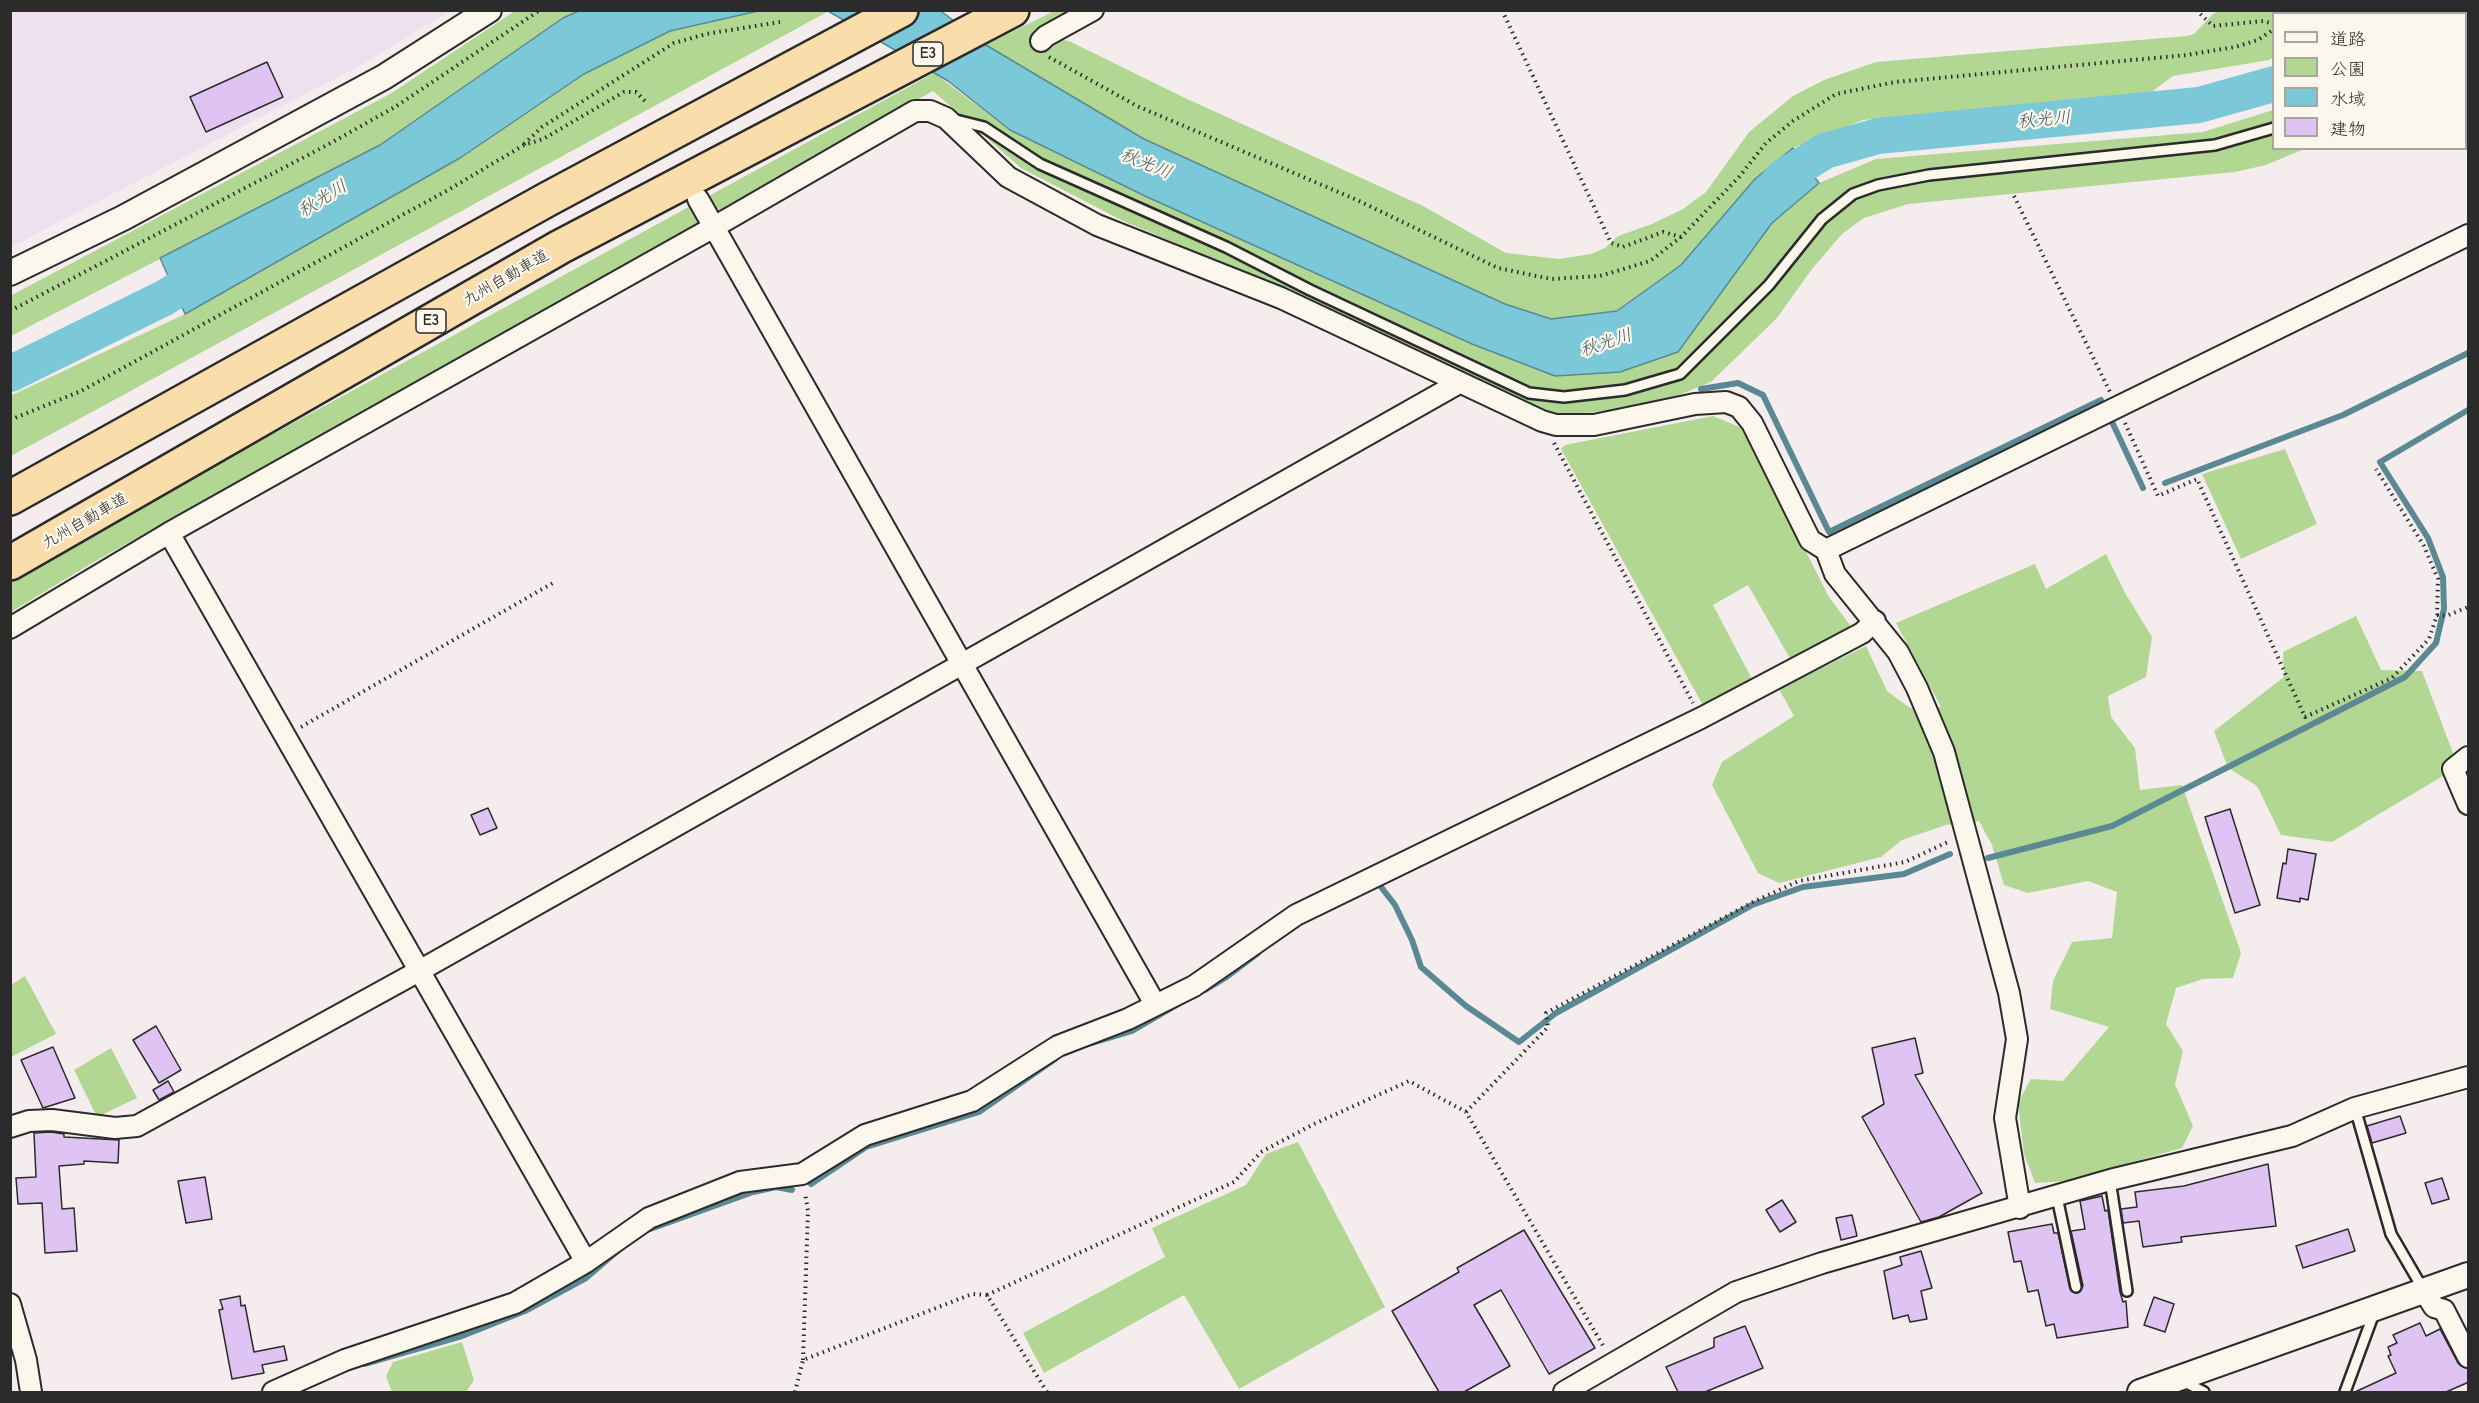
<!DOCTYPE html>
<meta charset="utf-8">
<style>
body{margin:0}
#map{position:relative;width:2479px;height:1403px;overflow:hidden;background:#f5eded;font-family:"Comic Neue","Klee One",sans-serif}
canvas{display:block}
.frame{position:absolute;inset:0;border:12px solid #2b2b2b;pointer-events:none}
.legend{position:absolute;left:2272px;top:12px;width:195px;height:138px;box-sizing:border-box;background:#fbf7ec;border:2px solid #a8a59f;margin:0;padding:8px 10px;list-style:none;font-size:18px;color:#2b2b2b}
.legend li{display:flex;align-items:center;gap:12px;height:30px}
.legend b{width:30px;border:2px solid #a8a59f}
</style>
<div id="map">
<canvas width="2479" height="1403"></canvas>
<div class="frame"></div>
<ul class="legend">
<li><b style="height:8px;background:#fbf7ec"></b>道路</li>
<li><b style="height:16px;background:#b1d793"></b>公園</li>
<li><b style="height:16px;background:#7bc8d9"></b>水域</li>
<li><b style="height:16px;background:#dfc3f2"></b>建物</li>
</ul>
</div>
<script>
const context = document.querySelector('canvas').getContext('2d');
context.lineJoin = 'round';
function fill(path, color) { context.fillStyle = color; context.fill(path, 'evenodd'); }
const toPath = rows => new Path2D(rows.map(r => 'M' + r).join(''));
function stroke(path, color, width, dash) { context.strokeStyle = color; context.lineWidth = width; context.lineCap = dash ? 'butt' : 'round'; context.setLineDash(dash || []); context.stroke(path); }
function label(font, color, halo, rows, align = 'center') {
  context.font = font + ' "Comic Neue","Klee One",sans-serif'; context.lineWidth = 4.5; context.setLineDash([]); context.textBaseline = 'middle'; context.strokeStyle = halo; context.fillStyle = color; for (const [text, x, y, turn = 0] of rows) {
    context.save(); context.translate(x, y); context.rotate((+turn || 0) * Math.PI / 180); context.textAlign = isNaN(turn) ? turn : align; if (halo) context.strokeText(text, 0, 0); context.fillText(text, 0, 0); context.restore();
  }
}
const built = toPath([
 [11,11,450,11,363,64,11,247]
]);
const green = toPath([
 [515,11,579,11,563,18,380,145,11,336,10,296,390,94],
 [758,11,829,11,11,456,10,396,185,314,460,158,584,74,670,31],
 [1054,11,1079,11,1031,34,1069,41,1185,98,1423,206,1506,253,1559,259,1591,254,1605,248,1618,236,1652,224,1683,209,1706,192,1749,132,1793,96,1824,80,1876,62,2187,36,2194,34,2214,13,2223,11,2343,11,2339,14,2274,14,2273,57,2269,60,2173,76,2145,97,1863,120,1793,148,1755,179,1681,265,1617,311,1551,319,1505,304,1144,139,986,45],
 [2436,11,2468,11,2468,43,2466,45,2466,14,2433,14],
 [934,73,1010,130,1145,196,1471,344,1678,352,1772,223,1819,183,1876,159,2203,132,2273,110,2274,148,2304,149,2266,165,2235,172,1908,204,1864,218,1842,234,1812,269,1777,318,1711,382,1659,403,1560,417,1299,295,1123,221,1021,168,933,91,94,562,11,612,10,580,88,535],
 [1713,416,1744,429,1829,597,1852,628,1792,662,1748,585,1713,605,1753,681,1705,709,1561,449,1565,445],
 [2285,449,2317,524,2241,559,2202,474],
 [2106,554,2125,593,2152,637,2146,677,2108,696,2111,717,2135,748,2140,790,2182,785,2241,953,2233,978,2203,979,2176,988,2166,1024,2183,1051,2175,1084,2193,1126,2182,1148,2067,1181,2035,1183,2024,1154,2018,1102,2031,1079,2063,1081,2109,1027,2050,1009,2053,981,2072,942,2112,938,2117,892,2088,881,2028,893,2004,885,1992,845,1979,821,1946,825,1902,840,1881,857,1779,883,1758,873,1712,785,1722,762,1794,716,1779,689,1866,646,1887,691,1910,708,1941,707,1896,623,2035,564,2046,589],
 [2356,616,2381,670,2422,671,2453,753,2443,776,2332,842,2281,835,2257,786,2228,768,2214,731,2284,677,2283,652],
 [25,976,56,1034,11,1057,11,985],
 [111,1048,137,1098,97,1117,74,1070],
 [1298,1142,1385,1307,1239,1389,1184,1295,1044,1373,1023,1333,1165,1257,1152,1228,1246,1185,1266,1154],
 [462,1342,474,1380,466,1392,392,1392,386,1376,393,1362]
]);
const water = toPath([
 [579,11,758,11,670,31,584,74,460,158,185,314,160,258,380,145,563,18,579,11],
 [828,11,941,11,986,45,1144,139,1505,304,1551,319,1617,311,1681,265,1755,179,1793,148,1819,183,1772,223,1678,352,1620,372,1555,376,1472,344,1145,196,1010,130,948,81,828,11]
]);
const stream = toPath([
 [1701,389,1738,383,1763,395,1829,532,2101,400],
 [2113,424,2143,488],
 [2165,483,2343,415,2468,353],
 [1988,858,2112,826,2405,677,2436,643,2444,609,2443,577,2428,538,2380,462,2468,410],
 [1375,885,1378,883,1395,905,1412,940,1421,967,1466,1006,1519,1042,1556,1013,1752,905,1803,887,1904,874,1950,854],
 [1205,990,1225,978,1258,953],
 [1092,1043,1132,1031,1180,1003],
 [811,1184,866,1147,979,1112,1055,1059],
 [642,1232,753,1192,776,1187,792,1190],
 [364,1364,462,1336,525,1311,586,1278,620,1249]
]);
const river = toPath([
 [2392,14,2396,10],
 [1768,195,1783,177,1825,151,1878,136,2199,105,2274,84],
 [10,374,164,298,217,265]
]);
const building = toPath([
 [267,62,283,97,206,132,190,97,267,62],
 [488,808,497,828,480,835,471,815,488,808],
 [2230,809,2260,905,2235,913,2205,817,2230,809],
 [2288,849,2316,854,2308,900,2300,898,2300,902,2277,898,2283,863,2286,864,2288,849],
 [156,1026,181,1070,159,1083,133,1040,156,1026],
 [1915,1038,1923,1073,1915,1075,1982,1193,1939,1217,1921,1222,1862,1117,1884,1104,1872,1048,1915,1038],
 [53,1047,75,1098,43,1108,21,1060,53,1047],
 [168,1081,174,1092,159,1100,153,1090,168,1081],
 [2400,1116,2406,1133,2372,1143,2367,1126,2400,1116],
 [51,1132,64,1134,64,1137,119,1140,118,1163,84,1161,84,1164,59,1166,62,1209,74,1208,77,1251,45,1253,42,1203,18,1204,16,1178,36,1177,34,1133,51,1132],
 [2268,1164,2276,1226,2181,1237,2182,1242,2143,1247,2139,1221,2123,1223,2121,1209,2137,1207,2135,1192,2184,1186,2268,1164],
 [205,1177,212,1219,186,1223,178,1181,205,1177],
 [2442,1178,2449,1199,2432,1204,2425,1183,2442,1178],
 [2102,1196,2105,1211,2108,1210,2120,1292,2123,1302,2126,1301,2128,1327,2057,1338,2054,1324,2046,1326,2038,1290,2028,1292,2021,1261,2014,1262,2008,1232,2052,1224,2054,1233,2058,1233,2070,1289,2078,1293,2083,1286,2071,1231,2085,1229,2080,1201,2102,1196],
 [1782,1200,1796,1222,1780,1232,1766,1210,1782,1200],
 [1852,1215,1857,1236,1841,1240,1836,1218,1852,1215],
 [2348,1229,2355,1251,2303,1268,2296,1246,2348,1229],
 [1524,1230,1595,1348,1549,1374,1501,1290,1474,1305,1510,1366,1464,1392,1439,1392,1392,1311,1459,1272,1457,1268,1524,1230],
 [1921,1251,1932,1288,1921,1291,1927,1319,1910,1322,1908,1315,1893,1319,1884,1271,1902,1265,1900,1257,1921,1251],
 [240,1296,241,1306,245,1305,254,1352,284,1346,287,1360,262,1365,264,1373,232,1379,219,1310,223,1309,220,1300,240,1296],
 [2154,1297,2174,1304,2165,1332,2144,1325,2154,1297],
 [2420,1323,2426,1336,2440,1329,2458,1363,2469,1369,2469,1382,2446,1392,2355,1392,2396,1373,2388,1356,2391,1355,2388,1347,2397,1343,2393,1335,2420,1323],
 [1745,1326,1763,1368,1705,1392,1678,1392,1666,1367,1714,1347,1714,1338,1745,1326]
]);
const path = toPath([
 [1502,10,1611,243,1623,247,1663,232,1681,237],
 [2196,10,2213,26,2263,21,2274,24],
 [2297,14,2301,10],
 [1049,57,1137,106,1357,200,1498,268,1551,279,1600,276,1650,261,1681,237,1739,177,1766,143,1793,121,1836,94,1895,82,2187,55,2235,47,2258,40,2274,29],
 [524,144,542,127,674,43,706,34,780,22],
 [2014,196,2110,392],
 [10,311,329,144,395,107,540,10],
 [10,420,81,391,448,190,524,145,543,139,624,92,636,92,647,103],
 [2125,423,2158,496,2197,479,2305,717,2392,678,2429,639,2437,615,2438,579,2424,546,2376,469],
 [1554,443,1693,703],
 [2437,615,2446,616,2468,607],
 [301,727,553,583],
 [1466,1112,1548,1027,1546,1013,1753,902,1799,881,1905,862,1950,841],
 [987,1295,1234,1182,1261,1152,1314,1124,1409,1081,1466,1112,1605,1349],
 [803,1360,808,1211,805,1193],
 [795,1392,803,1360,972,1294,987,1295,1047,1392]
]);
const service = toPath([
 [2462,14,2466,10],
 [952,119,984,127,1040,164,1226,247,1310,290,1529,393,1564,397,1625,390,1680,374,1769,285,1822,219,1853,194,1878,185,1929,175,2215,145,2274,128],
 [2355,1108,2391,1234,2423,1289],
 [2110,1180,2127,1291],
 [2057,1197,2076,1287],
 [2181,1380,2204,1392],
 [2345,1392,2374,1313]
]);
const minor = toPath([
 [1041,41,1046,36,1093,10],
 [698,199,1155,1004],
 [169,533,586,1262],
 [1826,550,2468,235],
 [10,628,169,533,714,227,915,111,930,111,946,118,1008,177,1097,225,1281,298,1542,421,1556,425,1594,425,1695,404,1726,402,1739,407,1752,423,1810,540,1826,550,1835,574,1898,652,1917,688,1944,752,2009,993,2017,1039,2005,1118,2020,1208],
 [2468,757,2453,769,2468,804],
 [10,1127,29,1121,52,1120,115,1128,137,1126,419,971,1459,383],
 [2424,1291,2434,1307,2444,1310,2468,1357],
 [10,1304,26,1360,31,1392],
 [273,1392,345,1360,515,1303,586,1262,649,1218,740,1182,802,1174,865,1135,972,1101,1058,1046,1128,1019,1194,986,1296,915,1701,718,1862,633,1875,621],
 [1564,1392,1736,1292,1822,1263,2110,1180,2292,1136,2355,1108,2468,1077]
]);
const tertiary = toPath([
 [10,273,123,218,384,77,489,10],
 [2140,1392,2468,1275]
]);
const motorway = toPath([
 [10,498,548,199,901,10],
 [10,563,560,247,1012,10]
]);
const shields = [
 [928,54,30],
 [431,321,30]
];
const shieldNames = [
 ["E3",928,54],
 ["E3",431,321]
];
const streetNames = [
 ["九州自動車道",506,278,-30],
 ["九州自動車道",85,521,-30]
];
const waterNames = [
 ["秋光川",2044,120,-5],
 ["秋光川",1146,164,22],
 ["秋光川",323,199,-32],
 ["秋光川",1606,343,-19]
];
fill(built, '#eee0ee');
fill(green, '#b1d793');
fill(water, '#7bc8d9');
stroke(water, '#5b8993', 1.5);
stroke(stream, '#5b8993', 6);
stroke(river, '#7bc8d9', 36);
fill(building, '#dfc3f2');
stroke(building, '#2b2b2b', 1.5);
stroke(service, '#2b2b2b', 14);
stroke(minor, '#2b2b2b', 24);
stroke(tertiary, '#2b2b2b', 28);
stroke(motorway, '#2b2b2b', 38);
stroke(path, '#2b2b2b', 4, [1.5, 4.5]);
stroke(service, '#fbf7ec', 9);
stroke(minor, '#fbf7ec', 20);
stroke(tertiary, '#fbf7ec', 24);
stroke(motorway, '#f9deab', 33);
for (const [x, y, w] of shields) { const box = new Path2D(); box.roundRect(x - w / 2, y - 12, w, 24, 4.5); context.fillStyle = '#fbf7ec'; context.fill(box); stroke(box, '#2b2b2b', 1.5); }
label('bold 15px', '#2b2b2b', null, shieldNames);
label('16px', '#2b2b2b', '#fbf7ec', streetNames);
label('italic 18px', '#435a5f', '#fbf7ec', waterNames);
</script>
